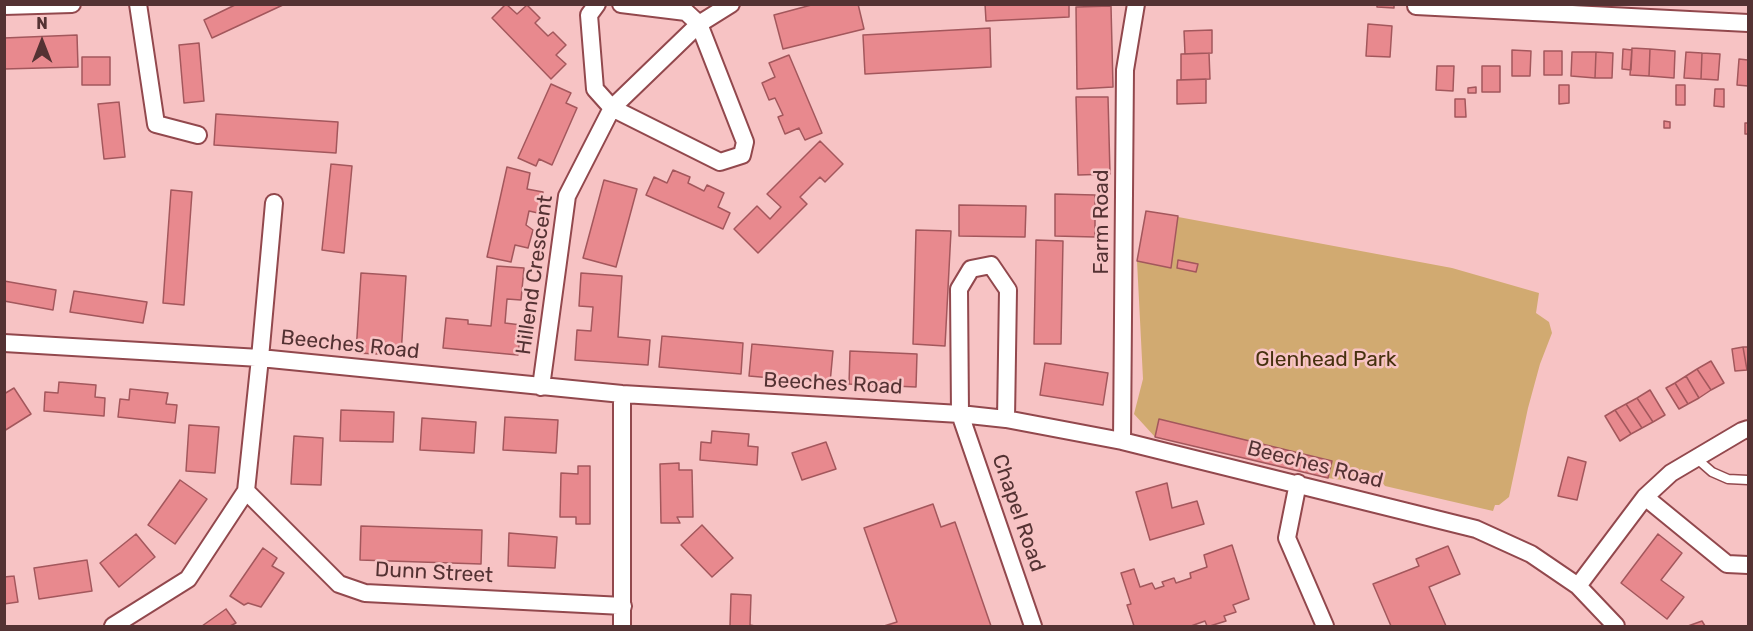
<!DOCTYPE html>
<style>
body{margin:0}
#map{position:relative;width:1753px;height:631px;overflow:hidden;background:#f7c3c4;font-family:Rubik,sans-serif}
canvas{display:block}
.frame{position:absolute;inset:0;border:6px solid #543233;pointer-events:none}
.north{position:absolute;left:12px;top:12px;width:60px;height:60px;-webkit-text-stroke:4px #f7c3c4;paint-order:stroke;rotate:0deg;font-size:16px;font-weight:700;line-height:24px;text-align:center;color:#543233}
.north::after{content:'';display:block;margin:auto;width:21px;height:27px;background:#543233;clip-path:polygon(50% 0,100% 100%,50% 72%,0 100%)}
</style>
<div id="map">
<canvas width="1753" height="631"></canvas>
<div class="frame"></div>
<div class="north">N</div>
</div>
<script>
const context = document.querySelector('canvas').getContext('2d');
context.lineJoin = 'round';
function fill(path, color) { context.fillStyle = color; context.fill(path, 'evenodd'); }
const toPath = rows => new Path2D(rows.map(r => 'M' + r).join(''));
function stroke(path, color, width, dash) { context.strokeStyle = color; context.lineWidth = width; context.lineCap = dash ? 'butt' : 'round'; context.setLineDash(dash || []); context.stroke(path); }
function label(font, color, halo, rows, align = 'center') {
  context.font = font + ' Rubik,sans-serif'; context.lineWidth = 5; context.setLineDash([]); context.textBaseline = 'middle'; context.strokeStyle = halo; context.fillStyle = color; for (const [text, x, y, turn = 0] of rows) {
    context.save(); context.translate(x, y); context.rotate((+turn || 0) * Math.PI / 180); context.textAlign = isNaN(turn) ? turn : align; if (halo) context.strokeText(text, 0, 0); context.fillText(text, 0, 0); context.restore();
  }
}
const green = toPath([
 [1146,211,1452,268,1539,293,1536,313,1549,322,1552,333,1540,364,1528,408,1509,497,1499,505,1495,505,1493,511,1385,486,1376,474,1361,469,1349,481,1328,478,1155,437,1134,414,1143,379,1137,261]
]);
const building = toPath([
 [237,4,285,4,212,38,204,20,237,4],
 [506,4,517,14,527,5,540,18,535,23,548,36,553,32,566,45,556,55,566,64,551,79,492,18,506,4],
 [815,4,858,4,864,29,783,49,774,15,815,4],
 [985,4,1069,4,1069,17,986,21,985,4],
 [1377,4,1394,4,1394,8,1377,7,1377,4],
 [1111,6,1113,87,1077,89,1076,7,1111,6],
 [1368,24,1392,26,1390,57,1366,56,1368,24],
 [990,28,991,67,865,74,863,35,990,28],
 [1212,30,1212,53,1185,54,1184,31,1212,30],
 [77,35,78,67,4,69,4,38,77,35],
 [199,43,204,101,184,103,179,45,199,43],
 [1632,48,1650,49,1649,76,1630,75,1632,48],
 [1623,49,1632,50,1631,70,1622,69,1623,49],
 [1650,49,1675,51,1674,78,1649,76,1650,49],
 [1512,50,1531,51,1530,76,1512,76,1512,50],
 [1544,51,1562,51,1562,75,1544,75,1544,51],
 [1572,52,1596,52,1595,78,1571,76,1572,52],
 [1596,52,1613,53,1612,78,1595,78,1596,52],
 [1686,52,1702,53,1701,79,1684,78,1686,52],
 [1209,53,1210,79,1181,80,1181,54,1209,53],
 [1702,53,1720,54,1718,80,1701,79,1702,53],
 [789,55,822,133,805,140,799,128,785,134,778,117,783,115,775,98,769,100,762,83,775,77,769,63,789,55],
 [82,57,110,57,110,85,82,85,82,57],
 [1739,59,1748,60,1748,86,1737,85,1739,59],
 [1437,66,1454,66,1453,91,1436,90,1437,66],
 [1482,66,1500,66,1500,92,1482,92,1482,66],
 [1206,79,1206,103,1177,104,1177,80,1206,79],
 [551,84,571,93,566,103,577,108,552,165,539,159,536,166,518,158,551,84],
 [1559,85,1569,85,1569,103,1559,104,1559,85],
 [1676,85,1685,85,1685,105,1676,105,1676,85],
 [1476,87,1476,93,1468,93,1468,88,1476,87],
 [1715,89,1724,89,1724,107,1714,106,1715,89],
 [1076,97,1108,97,1110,174,1078,175,1076,97],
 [1455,99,1465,99,1466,117,1455,117,1455,99],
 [119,102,125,157,104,159,98,104,119,102],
 [216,114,338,122,336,153,214,145,216,114],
 [1664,121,1670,122,1670,128,1664,128,1664,121],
 [1745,123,1748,123,1748,134,1745,134,1745,123],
 [820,141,843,164,825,182,820,177,800,197,807,204,758,253,734,229,757,206,770,219,781,207,767,194,820,141],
 [331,164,352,166,344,253,322,250,331,164],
 [507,167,530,173,527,189,543,192,538,213,529,211,526,225,533,230,528,248,515,245,511,262,487,257,507,167],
 [673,170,690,177,688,183,704,191,707,185,724,193,718,207,730,213,723,229,646,195,654,177,667,183,673,170],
 [604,180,637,189,616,267,583,258,604,180],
 [171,190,192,192,184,305,163,303,171,190],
 [1055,194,1095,195,1095,237,1055,236,1055,194],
 [959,205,1026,206,1025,237,959,236,959,205],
 [1146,211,1178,216,1171,268,1137,261,1146,211],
 [916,230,951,231,945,346,913,344,916,230],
 [1036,240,1063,241,1061,344,1034,344,1036,240],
 [1178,260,1198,264,1196,272,1177,268,1178,260],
 [497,266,524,268,521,300,507,299,505,323,521,325,518,355,443,348,446,318,468,320,468,324,491,326,497,266],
 [361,273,406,276,401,355,356,353,361,273],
 [581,273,622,276,618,337,650,340,648,365,575,360,577,330,591,331,593,307,579,306,581,273],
 [4,281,56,290,53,310,4,301,4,281],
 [74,291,147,302,143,323,70,312,74,291],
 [662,336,743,343,741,374,659,367,662,336],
 [752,344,833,351,830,383,749,376,752,344],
 [1743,347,1747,370,1735,371,1732,349,1743,347],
 [1743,347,1748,347,1748,369,1747,370,1743,347],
 [850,351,917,354,916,387,849,384,850,351],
 [1711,361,1724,383,1711,390,1697,369,1711,361],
 [1045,363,1108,373,1103,405,1040,395,1045,363],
 [1697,369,1711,390,1699,398,1686,376,1697,369],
 [1686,376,1699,398,1688,404,1675,383,1686,376],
 [59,382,96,385,95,397,105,398,104,416,44,411,45,392,58,393,59,382],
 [1675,383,1688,404,1679,409,1666,388,1675,383],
 [14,388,31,414,4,431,4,394,14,388],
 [130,389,168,393,166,404,177,405,175,423,118,417,120,399,129,400,130,389],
 [1650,390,1665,415,1653,422,1637,398,1650,390],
 [1637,398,1653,422,1642,428,1626,404,1637,398],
 [1626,404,1642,428,1631,434,1615,410,1626,404],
 [341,410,394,412,393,442,340,441,341,410],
 [1615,410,1631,434,1620,441,1605,416,1615,410],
 [505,417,558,420,556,453,503,450,505,417],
 [422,418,476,422,474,453,420,450,422,418],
 [1159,419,1332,461,1328,478,1155,437,1159,419],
 [189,425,219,427,215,473,186,471,189,425],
 [712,431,749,434,748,446,758,447,757,465,700,460,701,442,711,443,712,431],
 [294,436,323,438,321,485,291,484,294,436],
 [826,442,836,469,802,480,792,453,826,442],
 [1568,457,1586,462,1577,500,1558,496,1568,457],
 [679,463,679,470,692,470,693,517,677,517,680,523,661,523,660,464,679,463],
 [578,466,590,466,590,524,576,524,576,517,560,517,561,473,578,474,578,466],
 [180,480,207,499,175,544,148,525,180,480],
 [1167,483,1172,508,1197,501,1204,524,1150,540,1136,492,1167,483],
 [933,504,941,527,955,522,991,626,884,626,897,622,864,528,933,504],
 [702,525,733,558,712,577,681,545,702,525],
 [361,526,482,530,481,564,360,560,361,526],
 [509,533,557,537,555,568,508,566,509,533],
 [136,534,155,557,119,587,100,563,136,534],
 [1658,534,1682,553,1661,580,1684,597,1667,619,1621,583,1658,534],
 [1232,545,1249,599,1233,605,1236,612,1224,616,1226,621,1210,626,1207,626,1205,621,1191,626,1134,626,1127,605,1131,604,1121,573,1134,569,1140,587,1152,583,1155,589,1164,586,1162,582,1174,578,1176,583,1191,578,1190,573,1207,567,1204,555,1232,545],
 [1448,546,1460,574,1429,587,1446,626,1391,626,1373,584,1419,566,1416,559,1448,546],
 [263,548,277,558,272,566,284,573,261,607,248,603,244,605,230,596,263,548],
 [87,560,92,591,39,599,34,568,87,560],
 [14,576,18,602,4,604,4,577,14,576],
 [731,594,751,595,750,625,755,626,730,626,731,594],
 [226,609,236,623,230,626,202,626,226,609],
 [1702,621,1705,626,1688,626,1702,621]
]);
const lane = toPath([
 [1696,458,1712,472,1728,479,1748,480]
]);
const street = toPath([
 [138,4,156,124,198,135],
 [597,4,589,15,595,89,612,108,720,162,742,155,745,142,699,24,686,12,621,4],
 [4,6,72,4],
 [1416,6,1748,23],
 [4,343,260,358,622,394,960,414,1006,419,1122,441,1476,529,1531,554,1578,586,1616,626],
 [541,387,567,196,612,108,699,24,731,4],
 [622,394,622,626],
 [1006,419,1008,290,991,265,971,269,959,289,960,414,1033,626],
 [1122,441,1125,70,1136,4],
 [1298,483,1287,538,1325,626],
 [246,491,339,584,365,593,623,606],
 [1645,497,1727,564,1748,565],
 [1578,586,1645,497,1671,473,1742,431,1748,429],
 [113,626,188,579,246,491,260,358,274,203]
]);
const streetNames = [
 ["Farm Road",1102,222,-90],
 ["Hillend Crescent",535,275,-82],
 ["Beeches Road",350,345,6],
 ["Beeches Road",833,384,3],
 ["Beeches Road",1315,465,14],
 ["Chapel Road",1018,513,71],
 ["Dunn Street",434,573,3]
];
const parkNames = [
 ["Glenhead Park",1326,360]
];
fill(green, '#d1aa71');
fill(building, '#e8898e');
stroke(building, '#a3575c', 1.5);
stroke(lane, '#92484d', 11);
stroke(street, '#92484d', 20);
stroke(lane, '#fff', 8);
stroke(street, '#fff', 16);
label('21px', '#543233', '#f7c3c4', streetNames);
label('21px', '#46310e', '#f7c3c4', parkNames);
</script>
